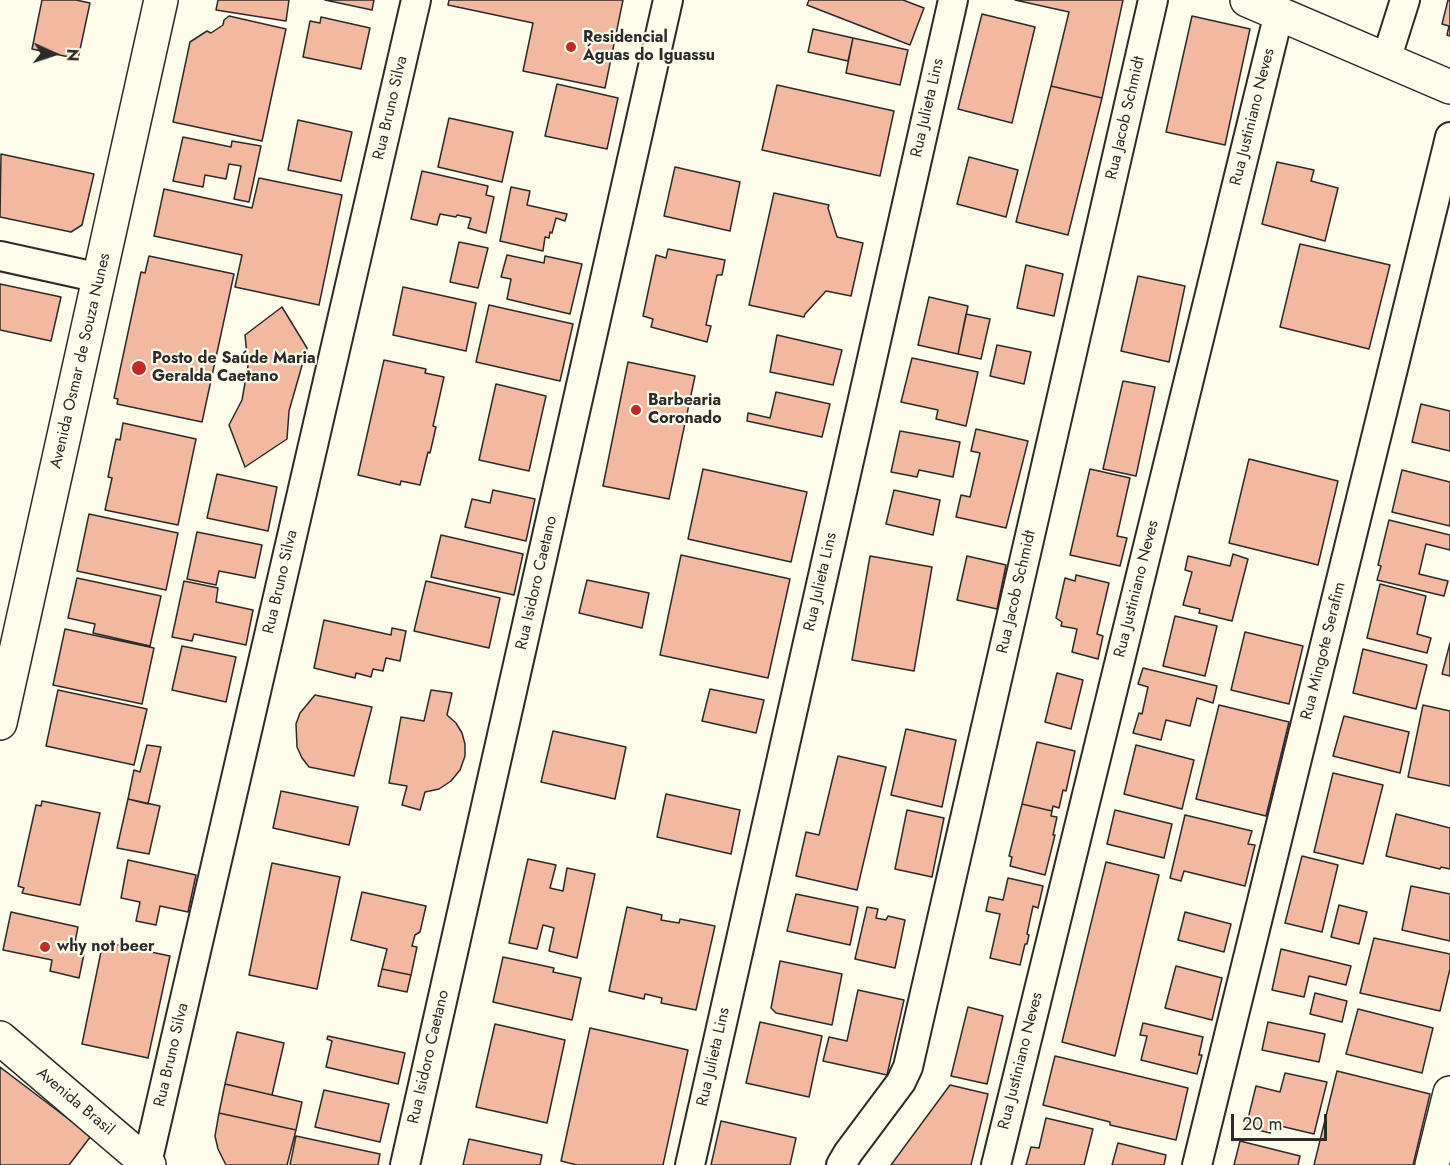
<!DOCTYPE html>
<meta charset="utf-8">
<style>
body{margin:0}
#map{position:relative;width:1450px;height:1165px;overflow:hidden;background:#fdfbea;font-family:Jost,sans-serif}
canvas{display:block}
.north{position:absolute;left:24px;top:24px;width:60px;height:60px;-webkit-text-stroke:4px #fdfbea;paint-order:stroke;rotate:93deg;font-size:16px;font-weight:700;line-height:24px;text-align:center;color:#2b2b2b}
.north::after{content:'';display:block;margin:auto;width:21px;height:27px;background:#2b2b2b;clip-path:polygon(50% 0,100% 100%,50% 72%,0 100%)}
.scale{position:absolute;left:1231px;top:1114px;width:96px;height:27px;box-sizing:border-box;border:3px solid #2b2b2b;border-top:0;padding-left:8px;font-size:18px;line-height:21px;white-space:nowrap;color:#2b2b2b;-webkit-text-stroke:4px #fdfbea;paint-order:stroke}
</style>
<div id="map">
<canvas width="1450" height="1165"></canvas>
<div class="north">N</div>
<div class="scale">20 m</div>
</div>
<script>
const context = document.querySelector('canvas').getContext('2d');
context.lineJoin = 'round';
function fill(path, color) { context.fillStyle = color; context.fill(path, 'evenodd'); }
const toPath = rows => new Path2D(rows.map(r => 'M' + r).join(''));
function stroke(path, color, width, dash) { context.strokeStyle = color; context.lineWidth = width; context.lineCap = dash ? 'butt' : 'round'; context.setLineDash(dash || []); context.stroke(path); }
function label(font, color, halo, rows, align = 'center') {
  context.font = font + ' Jost,sans-serif'; context.lineWidth = 4.5; context.setLineDash([]); context.textBaseline = 'middle'; context.strokeStyle = halo; context.fillStyle = color; for (const [text, x, y, turn = 0] of rows) {
    context.save(); context.translate(x, y); context.rotate((+turn || 0) * Math.PI / 180); context.textAlign = isNaN(turn) ? turn : align; if (halo) context.strokeText(text, 0, 0); context.fillText(text, 0, 0); context.restore();
  }
}
const building = toPath([
 [42,0,76,0,90,3,78,59,32,49,42,0],
 [218,0,289,0,286,21,216,10,218,0],
 [325,0,374,0,372,10,325,0],
 [449,0,623,0,605,88,523,71,533,23,448,5,449,0],
 [809,0,903,0,924,8,910,45,807,5,809,0],
 [1015,0,1123,0,1102,98,1051,86,1069,12,1015,0],
 [1448,0,1450,0,1450,36,1447,35,1449,26,1442,24,1448,0],
 [982,14,1035,27,1012,123,958,109,982,14],
 [229,16,286,29,262,141,173,122,190,42,207,31,211,33,223,25,224,20,229,16],
 [1192,16,1250,29,1225,145,1166,132,1192,16],
 [321,17,370,28,361,69,303,57,310,21,320,23,321,17],
 [813,29,853,38,848,61,808,52,813,29],
 [853,38,908,50,900,85,846,73,853,38],
 [557,84,618,98,607,149,545,136,557,84],
 [777,85,894,111,880,176,762,150,777,85],
 [1051,86,1102,98,1068,235,1016,222,1051,86],
 [449,118,513,132,502,182,438,167,449,118],
 [298,120,352,132,341,181,288,170,298,120],
 [183,137,231,147,232,141,261,146,249,202,234,199,241,166,229,164,226,179,205,175,203,187,173,181,183,137],
 [1,154,94,174,82,225,71,232,0,217,1,154],
 [969,157,1018,170,1006,217,957,204,969,157],
 [1277,162,1314,170,1311,181,1338,188,1325,241,1262,224,1277,162],
 [675,167,740,182,730,231,664,216,675,167],
 [422,171,488,186,486,195,494,197,486,233,468,228,471,218,457,215,456,217,440,214,437,225,411,219,422,171],
 [259,178,342,195,319,305,235,287,242,255,154,236,164,189,252,208,259,178],
 [511,187,530,191,527,205,567,214,565,221,556,218,552,233,550,232,549,238,545,237,543,251,500,241,511,187],
 [774,193,829,205,828,208,837,237,863,243,851,296,826,291,805,314,804,317,749,305,774,193],
 [459,242,488,248,478,288,450,282,459,242],
 [1300,244,1390,265,1369,349,1280,327,1300,244],
 [668,249,725,260,722,275,717,275,706,325,711,326,707,342,651,327,653,319,643,316,656,255,666,258,668,249],
 [507,255,544,263,545,256,582,264,570,314,507,299,511,279,501,277,507,255],
 [149,256,234,274,202,422,117,404,118,399,114,398,141,272,145,273,149,256],
 [1026,265,1063,274,1054,316,1017,308,1026,265],
 [1138,276,1185,286,1169,362,1121,351,1138,276],
 [0,284,61,297,51,341,0,330,0,284],
 [403,287,476,303,466,351,393,335,403,287],
 [929,297,968,306,958,354,918,345,929,297],
 [489,305,573,324,560,381,476,362,489,305],
 [282,307,307,348,289,411,287,439,245,467,229,425,242,400,248,366,245,335,282,307],
 [966,314,990,319,981,359,958,354,966,314],
 [777,335,842,350,833,385,770,372,777,335],
 [997,345,1031,352,1024,384,990,376,997,345],
 [912,358,978,372,966,426,936,419,938,410,901,402,912,358],
 [384,360,426,369,425,373,444,377,433,426,436,427,430,453,428,452,420,485,401,481,400,485,358,475,384,360],
 [628,362,695,376,669,499,603,486,628,362],
 [1123,381,1155,387,1136,476,1103,469,1123,381],
 [496,384,546,396,529,471,479,460,496,384],
 [776,392,830,404,822,437,747,421,748,413,770,418,776,392],
 [1421,404,1450,411,1450,451,1412,442,1421,404],
 [123,423,196,439,178,525,105,510,112,478,108,477,116,439,120,440,123,423],
 [976,429,1028,441,1006,528,956,517,961,495,970,497,980,453,971,451,976,429],
 [900,431,960,442,953,477,919,470,917,477,891,472,900,431],
 [1249,459,1338,481,1318,565,1229,543,1249,459],
 [703,469,807,492,791,562,688,539,703,469],
 [1090,469,1130,478,1117,536,1127,538,1120,566,1070,555,1090,469],
 [1402,470,1450,482,1450,526,1392,512,1402,470],
 [217,474,277,487,268,531,207,518,217,474],
 [493,490,535,499,526,541,465,527,472,499,490,503,493,490],
 [894,490,940,500,933,535,886,524,894,490],
 [89,514,178,533,166,590,77,571,89,514],
 [1389,520,1450,535,1450,550,1426,544,1419,574,1448,581,1444,596,1377,580,1381,566,1378,565,1389,520],
 [197,532,262,545,255,578,219,571,216,585,187,579,197,532],
 [441,535,523,554,514,595,431,577,441,535],
 [1233,554,1248,559,1232,621,1199,613,1200,609,1183,605,1192,572,1185,570,1188,556,1230,566,1233,554],
 [681,555,790,579,768,678,660,655,681,555],
 [870,556,932,567,914,671,852,660,870,556],
 [967,556,1006,565,997,609,957,600,967,556],
 [1076,575,1109,583,1097,634,1103,636,1098,659,1072,652,1077,629,1061,626,1062,622,1056,618,1065,578,1075,581,1076,575],
 [77,578,161,596,150,646,93,633,95,624,68,618,77,578],
 [587,580,649,593,642,628,579,613,587,580],
 [184,581,218,588,216,602,253,610,246,645,194,634,192,641,172,637,184,581],
 [426,581,500,598,489,648,414,631,426,581],
 [1380,584,1426,596,1417,634,1431,638,1427,653,1367,638,1380,584],
 [1175,616,1217,626,1205,676,1163,666,1175,616],
 [324,620,391,635,392,628,406,631,400,661,386,658,383,671,373,669,371,677,356,673,355,678,314,668,324,620],
 [65,629,154,648,142,704,53,685,65,629],
 [1245,632,1303,646,1289,704,1231,690,1245,632],
 [1450,643,1450,676,1442,674,1450,643],
 [182,646,236,657,226,702,172,690,182,646],
 [1363,649,1427,665,1416,709,1353,693,1363,649],
 [1143,668,1217,686,1213,703,1197,698,1190,726,1166,720,1161,740,1133,733,1139,713,1142,714,1148,687,1138,684,1143,668],
 [1057,673,1083,680,1071,729,1045,722,1057,673],
 [710,689,764,700,756,733,702,721,710,689],
 [58,690,147,709,134,765,46,746,58,690],
 [431,690,452,693,447,715,456,723,462,733,465,744,465,756,460,770,451,781,439,789,425,792,420,810,402,805,407,786,389,783,401,717,424,721,431,690],
 [315,695,372,707,354,776,309,767,302,758,297,747,296,724,300,713,315,695],
 [1219,705,1289,722,1266,816,1196,799,1219,705],
 [1423,705,1450,711,1450,786,1408,777,1423,705],
 [1344,716,1409,732,1400,773,1333,756,1344,716],
 [906,729,956,740,942,807,891,795,906,729],
 [553,731,626,747,615,799,541,782,553,731],
 [1037,742,1075,751,1066,791,1063,790,1059,808,1053,806,1052,811,1022,804,1037,742],
 [147,745,161,747,148,804,128,799,134,770,140,772,147,745],
 [1136,745,1194,760,1182,809,1124,794,1136,745],
 [838,756,886,767,857,890,796,876,806,832,819,835,838,756],
 [1333,773,1383,785,1363,864,1314,852,1333,773],
 [281,791,358,807,349,845,273,828,281,791],
 [666,794,740,810,731,854,657,837,666,794],
 [128,799,160,806,149,854,117,848,128,799],
 [42,801,100,813,80,905,22,893,24,888,18,886,36,805,41,806,42,801],
 [1022,804,1052,811,1051,816,1057,817,1053,835,1055,835,1045,875,1010,866,1012,857,1009,856,1022,804],
 [907,810,944,818,932,877,895,869,907,810],
 [1115,810,1172,824,1164,858,1107,844,1115,810],
 [1396,814,1450,828,1450,869,1441,867,1440,869,1386,856,1396,814],
 [1185,815,1252,831,1248,844,1255,845,1245,886,1184,871,1181,881,1170,878,1185,815],
 [1302,856,1338,865,1322,932,1285,923,1302,856],
 [528,859,556,865,550,888,563,891,567,868,595,874,577,958,549,951,554,928,543,925,537,949,509,943,528,859],
 [128,860,196,875,188,912,160,906,156,925,136,921,140,902,121,898,128,860],
 [1106,862,1159,875,1115,1056,1062,1042,1106,862],
 [272,863,340,877,317,989,249,975,272,863],
 [1008,878,1043,886,1038,908,1033,906,1027,934,1029,935,1027,944,1025,944,1020,965,990,958,1000,914,986,911,989,897,1003,900,1008,878],
 [1411,886,1450,894,1450,941,1402,930,1411,886],
 [362,892,426,906,420,932,415,935,412,946,417,947,411,975,382,969,387,949,351,940,362,892],
 [796,894,858,907,850,945,787,931,796,894],
 [1339,905,1367,912,1359,944,1331,937,1339,905],
 [627,907,662,915,661,920,679,923,680,919,715,926,696,1010,661,1003,662,998,645,994,644,999,609,991,627,907],
 [867,907,878,909,876,918,886,920,888,916,905,920,895,968,855,959,867,907],
 [11,912,78,927,75,942,86,944,79,978,50,971,52,960,3,950,11,912],
 [1185,912,1231,924,1224,952,1178,940,1185,912],
 [1374,938,1450,954,1450,969,1440,1011,1360,993,1374,938],
 [103,942,170,956,148,1058,82,1044,103,942],
 [1281,949,1351,966,1346,985,1309,976,1304,997,1272,990,1281,949],
 [503,957,554,968,553,972,581,978,572,1020,493,1002,503,957],
 [780,961,842,974,832,1025,776,1013,771,1008,780,961],
 [1176,966,1222,978,1212,1020,1165,1008,1176,966],
 [382,969,411,975,407,992,378,986,382,969],
 [858,990,904,1000,887,1075,823,1061,829,1037,847,1041,858,990],
 [1315,993,1347,1001,1342,1022,1310,1014,1315,993],
 [968,1007,1003,1016,987,1084,951,1076,968,1007],
 [1358,1009,1433,1028,1422,1073,1346,1054,1358,1009],
 [760,1022,822,1036,809,1097,746,1083,760,1022],
 [1268,1022,1325,1034,1319,1062,1262,1050,1268,1022],
 [1143,1023,1203,1037,1199,1055,1202,1055,1197,1074,1141,1060,1147,1036,1140,1035,1143,1023],
 [495,1024,565,1040,547,1123,476,1107,495,1024],
 [590,1028,688,1050,663,1165,577,1165,561,1161,590,1028],
 [237,1032,284,1043,272,1095,225,1084,237,1032],
 [328,1036,405,1053,398,1084,326,1067,332,1041,327,1039,328,1036],
 [1055,1056,1188,1088,1176,1140,1110,1125,1110,1122,1043,1105,1055,1056],
 [0,1067,91,1136,69,1165,0,1165,0,1067],
 [1337,1071,1430,1094,1413,1165,1314,1165,1337,1071],
 [1285,1073,1327,1082,1314,1134,1272,1124,1270,1133,1246,1127,1256,1086,1280,1092,1285,1073],
 [225,1084,302,1102,296,1130,219,1113,225,1084],
 [950,1085,988,1094,971,1165,891,1165,950,1085],
 [324,1090,389,1104,380,1142,315,1127,324,1090],
 [219,1113,296,1130,287,1165,226,1165,218,1149,215,1136,219,1113],
 [1046,1118,1093,1129,1084,1165,1026,1165,1031,1147,1039,1148,1046,1118],
 [721,1121,796,1138,790,1165,711,1165,721,1121],
 [296,1136,380,1154,378,1165,290,1165,296,1136],
 [469,1139,542,1155,540,1165,463,1165,469,1139],
 [1240,1141,1300,1156,1298,1165,1234,1165,1240,1141],
 [1118,1143,1166,1155,1164,1165,1112,1165,1118,1143]
]);
const street = toPath([
 [1386,60,1405,0],
 [0,256,100,278],
 [147,1163,416,0],
 [405,1165,668,0],
 [690,1165,953,0],
 [841,1165,848,1153,901,1082,908,1067,1153,0],
 [996,1165,1279,13],
 [1197,1165,1450,137]
]);
const secondary = toPath([
 [1247,0,1450,87],
 [0,723,161,0],
 [1432,1165,1450,1093]
]);
const primary = toPath([
 [0,1038,149,1165]
]);
const markers = [
 [571,47,6,"#c62828"],
 [139,368,8,"#c62828"],
 [636,410,6,"#c62828"],
 [45,947,6,"#c62828"]
];
const poiNames = [
 ["Residencial",583,38],
 ["Águas do Iguassu",583,56],
 ["Posto de Saúde Maria",152,359],
 ["Geralda Caetano",152,377],
 ["Barbearia",648,401],
 ["Coronado",648,419],
 ["why not beer",57,947]
];
const streetNames = [
 ["Rua Bruno Silva",391,108,-77],
 ["Rua Julieta Lins",928,108,-77],
 ["Rua Justiniano Neves",1253,117,-76],
 ["Rua Jacob Schmidt",1126,118,-77],
 ["Avenida Osmar de Souza Nunes",81,361,-77],
 ["Rua Bruno Silva",281,582,-77],
 ["Rua Julieta Lins",821,582,-77],
 ["Rua Isidoro Caetano",537,583,-77],
 ["Rua Justiniano Neves",1137,589,-76],
 ["Rua Jacob Schmidt",1017,592,-77],
 ["Rua Mingote Serafim",1324,651,-76],
 ["Rua Bruno Silva",172,1055,-77],
 ["Rua Isidoro Caetano",429,1057,-77],
 ["Rua Julieta Lins",714,1057,-77],
 ["Rua Justiniano Neves",1021,1061,-76],
 ["Avenida Brasil",75,1102,40]
];
fill(building, '#f2b8a0');
stroke(building, '#2b2b2b', 1.5);
stroke(street, '#2b2b2b', 32);
stroke(secondary, '#2b2b2b', 36);
stroke(primary, '#2b2b2b', 36);
stroke(street, '#fdfbea', 28);
stroke(secondary, '#fdfbea', 33);
stroke(primary, '#fdfbea', 33);
for (const [x, y, r, color] of markers) { const dot = new Path2D(); dot.arc(x, y, r, 0, 2 * Math.PI); context.fillStyle = color; context.fill(dot); stroke(dot, '#fdfbea', 2); }
label('bold 16px', '#2b2b2b', '#fdfbea', poiNames, 'left');
label('16px', '#2b2b2b', '#fdfbea', streetNames);
</script>
